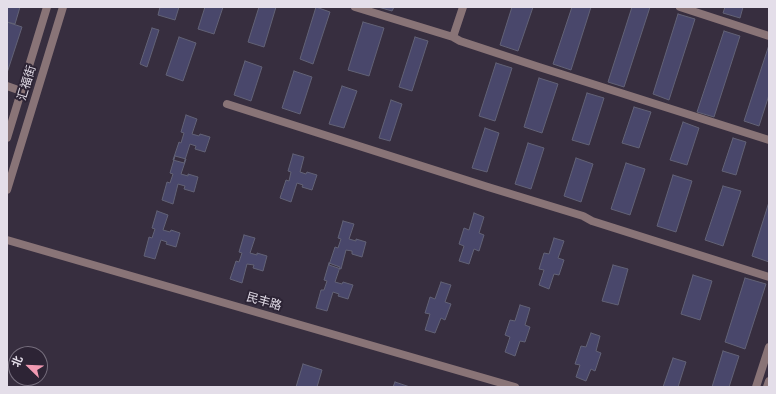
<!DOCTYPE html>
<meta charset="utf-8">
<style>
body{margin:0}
#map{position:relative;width:776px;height:394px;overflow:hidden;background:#372e3f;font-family:"Fira Sans","Noto Sans SC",sans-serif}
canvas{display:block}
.frame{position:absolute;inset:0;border:8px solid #e4dee9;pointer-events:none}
.north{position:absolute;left:8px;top:346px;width:40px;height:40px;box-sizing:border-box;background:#2d2435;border:1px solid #766e7d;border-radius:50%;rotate:293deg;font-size:11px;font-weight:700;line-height:16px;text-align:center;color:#e4dee9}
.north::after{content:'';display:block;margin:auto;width:14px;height:18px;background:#f19ab2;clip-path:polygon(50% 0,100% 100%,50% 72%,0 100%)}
</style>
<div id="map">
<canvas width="776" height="394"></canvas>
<div class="frame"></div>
<div class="north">北</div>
</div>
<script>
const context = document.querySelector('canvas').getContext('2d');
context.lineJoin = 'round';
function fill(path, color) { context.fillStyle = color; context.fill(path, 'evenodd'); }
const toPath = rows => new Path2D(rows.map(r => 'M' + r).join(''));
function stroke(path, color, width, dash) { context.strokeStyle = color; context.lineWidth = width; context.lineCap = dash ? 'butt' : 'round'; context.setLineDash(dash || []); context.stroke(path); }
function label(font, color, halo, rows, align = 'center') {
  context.font = font + ' "Fira Sans","Noto Sans SC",sans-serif'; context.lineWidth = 4; context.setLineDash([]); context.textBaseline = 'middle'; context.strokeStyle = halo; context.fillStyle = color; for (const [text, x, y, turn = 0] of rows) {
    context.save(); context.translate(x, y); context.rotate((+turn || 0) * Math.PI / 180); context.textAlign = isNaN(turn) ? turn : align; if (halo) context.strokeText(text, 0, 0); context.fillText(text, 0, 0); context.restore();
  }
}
const building = toPath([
 [7,7,20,7,15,24,7,22,7,7],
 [160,7,179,7,175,20,158,15,160,7],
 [205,7,223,7,214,34,198,29,205,7],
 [259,7,276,7,264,47,248,42,259,7],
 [316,7,330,12,313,64,300,59,316,7],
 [378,7,394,7,392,11,378,7],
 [512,7,533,7,518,51,500,45,512,7],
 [572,7,591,7,571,70,553,64,572,7],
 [632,7,650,7,624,87,608,82,632,7],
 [725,7,743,7,740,18,723,13,725,7],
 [678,14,695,19,669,100,653,94,678,14],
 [7,22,22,27,7,73,7,22],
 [363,22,384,28,369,76,348,70,363,22],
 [152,28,159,30,147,67,140,64,152,28],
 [724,31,740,36,714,117,697,112,724,31],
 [179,37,196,43,183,81,166,75,179,37],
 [415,37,428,41,412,91,399,87,415,37],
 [769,45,769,95,759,126,744,121,769,45],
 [245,61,262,67,251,101,234,95,245,61],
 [496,63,512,68,495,121,479,116,496,63],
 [294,71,312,77,300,114,282,108,294,71],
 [539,78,558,84,542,133,524,127,539,78],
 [342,86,357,91,344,128,329,124,342,86],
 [587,93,604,98,589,145,572,140,587,93],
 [391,100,402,104,390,141,379,138,391,100],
 [634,107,651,112,639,148,622,143,634,107],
 [186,115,197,119,192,134,199,136,200,134,210,137,205,152,195,149,196,146,190,144,184,163,173,160,179,142,181,143,184,133,181,132,186,115],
 [683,122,699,128,687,165,670,160,683,122],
 [485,128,499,133,487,172,472,168,485,128],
 [733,138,746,142,736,175,722,171,733,138],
 [528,143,544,148,531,189,515,184,528,143],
 [293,154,304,157,300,172,306,174,307,172,317,175,312,190,302,187,303,185,297,183,291,202,280,198,286,180,289,181,291,172,288,171,293,154],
 [175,156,186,159,181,174,188,176,188,174,198,177,194,192,184,189,185,186,178,184,173,204,162,200,167,182,170,183,173,174,170,173,175,156],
 [576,158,593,164,581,202,564,196,576,158],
 [626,163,645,169,630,215,611,209,626,163],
 [673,175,692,181,676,232,657,226,673,175],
 [723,186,741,191,723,246,705,240,723,186],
 [769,202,769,262,752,256,769,202],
 [157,211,168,215,163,230,170,232,171,230,180,233,176,247,166,244,167,242,161,240,155,259,144,256,149,237,152,238,155,229,152,228,157,211],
 [474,213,484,217,479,233,484,235,479,251,474,249,469,264,459,261,464,246,459,244,464,228,469,230,474,213],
 [343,221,354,224,349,239,356,241,356,239,366,242,362,257,352,254,352,251,346,250,341,269,329,265,335,247,338,248,341,239,338,238,343,221],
 [244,235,255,238,250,253,257,255,257,253,267,256,263,271,253,268,254,265,247,264,242,283,230,279,236,261,239,262,242,253,239,252,244,235],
 [554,238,564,241,558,258,564,260,559,275,554,274,549,289,539,285,544,270,539,269,544,253,549,254,554,238],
 [329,263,340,267,335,282,342,284,343,282,353,285,348,299,338,296,339,294,333,292,327,311,316,308,321,290,324,290,327,281,324,280,329,263],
 [613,265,628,269,618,305,602,301,613,265],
 [693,275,712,281,700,320,681,314,693,275],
 [745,278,766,284,745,349,725,342,745,278],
 [441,282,451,285,445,302,451,304,445,320,441,318,435,333,425,330,430,314,425,313,430,297,435,299,441,282],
 [520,305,530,308,525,325,530,327,525,342,520,341,515,356,505,352,510,337,505,335,510,320,515,321,520,305],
 [591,333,600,336,596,351,601,353,595,371,591,369,586,381,576,377,580,365,575,364,581,346,586,347,591,333],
 [723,351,739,356,729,387,712,387,723,351],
 [673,358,686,362,678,387,663,387,673,358],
 [303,364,322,370,317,387,296,387,303,364],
 [395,382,410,387,393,387,395,382]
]);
const minor = toPath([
 [355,7,453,37,460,41,539,67,769,140],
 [680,7,769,36],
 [453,37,463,7],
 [7,86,21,91],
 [227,104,488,187,583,216,592,221,769,277],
 [7,240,515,387]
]);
const tertiary = toPath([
 [7,138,47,7],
 [7,190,63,7],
 [756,387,769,347],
 [767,387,769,381]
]);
const streetNames = [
 ["汇福街",27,83,-73],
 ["民丰路",264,302,16]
];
fill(building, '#49476b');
stroke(building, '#626276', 1);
stroke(minor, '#897477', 8);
stroke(tertiary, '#897477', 8);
label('12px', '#e4dee9', '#2d2435', streetNames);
</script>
